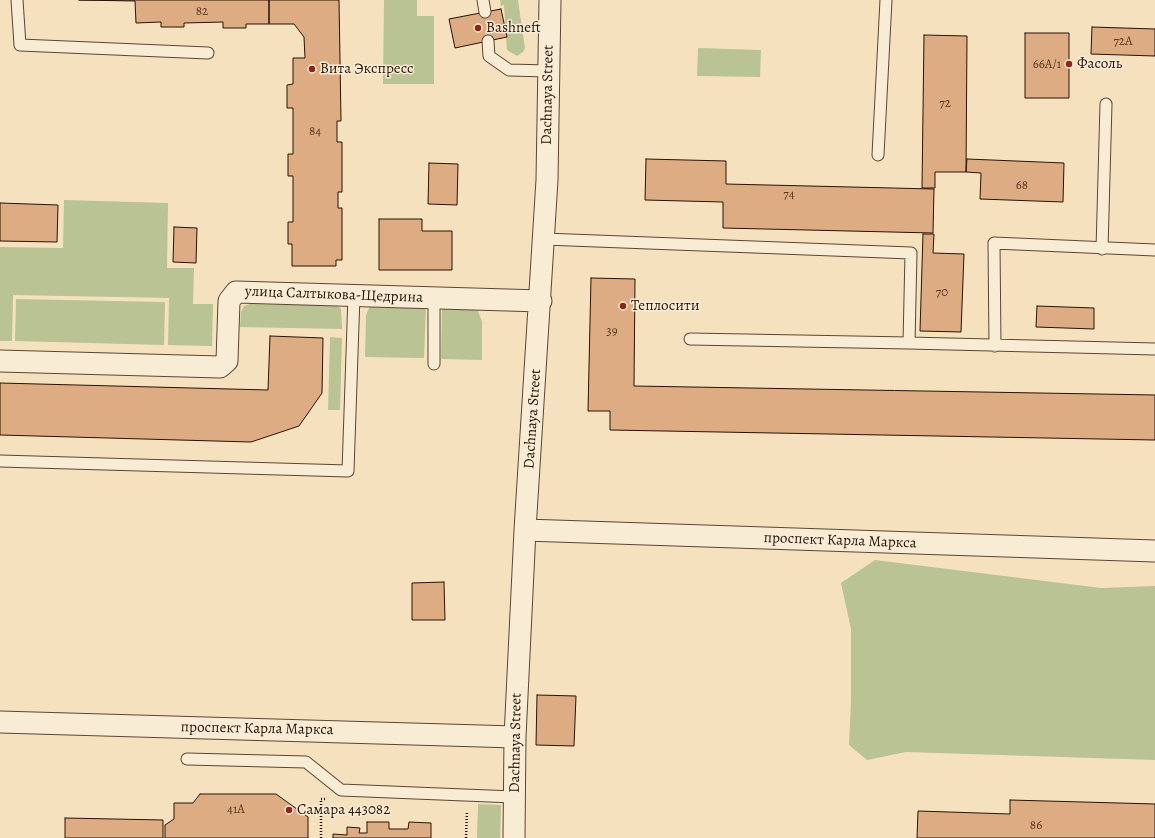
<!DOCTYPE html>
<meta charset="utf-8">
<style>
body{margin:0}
canvas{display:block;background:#f5e1be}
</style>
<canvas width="1155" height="838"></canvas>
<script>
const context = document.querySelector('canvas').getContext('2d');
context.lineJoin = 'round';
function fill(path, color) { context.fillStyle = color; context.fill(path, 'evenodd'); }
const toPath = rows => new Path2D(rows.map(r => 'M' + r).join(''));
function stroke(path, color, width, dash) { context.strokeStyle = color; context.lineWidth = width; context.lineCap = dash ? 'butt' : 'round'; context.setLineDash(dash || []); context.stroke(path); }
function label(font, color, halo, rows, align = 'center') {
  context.font = font + ' Alegreya,serif'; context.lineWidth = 3; context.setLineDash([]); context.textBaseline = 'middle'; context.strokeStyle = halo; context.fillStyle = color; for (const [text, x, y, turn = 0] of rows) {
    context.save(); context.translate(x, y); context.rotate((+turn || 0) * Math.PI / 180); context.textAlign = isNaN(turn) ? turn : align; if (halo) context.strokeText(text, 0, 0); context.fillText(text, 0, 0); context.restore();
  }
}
const green = toPath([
 [384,0,417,0,417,16,434,16,434,84,383,84],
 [500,0,518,0,525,48,523,52,517,56,507,50,504,5,501,6],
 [698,48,761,50,760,77,697,76],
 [64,200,168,203,167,268,194,268,193,304,213,304,212,346,168,345,169,298,13,295,12,341,0,341,0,247,63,248],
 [16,299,165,302,164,345,15,341],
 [250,304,334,305,341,308,342,329,240,327,241,312,244,306],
 [426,305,424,358,365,357,366,315,370,306],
 [442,305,466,306,478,311,482,322,482,360,441,359],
 [330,337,342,338,340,410,328,410],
 [875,560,1101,588,1155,586,1155,760,906,752,867,760,849,745,851,701,851,629,841,583],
 [478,804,501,805,500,838,477,838]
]);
const building = toPath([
 [79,0,269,0,269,24,246,24,246,28,223,28,223,22,184,23,184,27,161,27,161,22,136,23,135,1,79,0],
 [269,0,339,0,341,121,337,121,337,142,342,142,342,192,338,192,338,208,342,208,342,260,336,260,336,266,292,266,292,244,288,244,288,222,293,222,293,176,288,176,288,154,293,154,293,108,287,108,287,85,293,84,293,58,305,58,304,37,294,24,269,24,269,0],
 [501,9,507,37,455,48,449,19,501,9],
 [1092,27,1155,29,1155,56,1091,54,1092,27],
 [1025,33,1069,33,1069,98,1025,98,1025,33],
 [924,35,967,36,966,172,935,172,935,188,922,188,924,35],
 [646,159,726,161,726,184,934,189,933,233,723,228,723,202,645,200,646,159],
 [967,159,1064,163,1063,202,980,199,981,173,966,172,967,159],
 [429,163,458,164,457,205,428,204,429,163],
 [0,203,58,205,57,242,0,241,0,203],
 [379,219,422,219,422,231,452,231,452,270,379,270,379,219],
 [174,227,197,228,196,263,173,262,174,227],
 [923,234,934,234,933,253,964,254,961,332,920,331,923,234],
 [591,278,635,279,634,386,1155,395,1155,440,610,430,610,411,588,411,591,278],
 [1037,306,1094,308,1094,329,1036,327,1037,306],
 [270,336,323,338,322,393,299,426,251,442,0,435,0,383,268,390,270,336],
 [444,582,445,620,412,620,412,583,444,582],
 [537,695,576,696,574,746,536,745,537,695],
 [200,794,276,794,308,817,308,838,165,838,165,825,174,819,174,803,193,803,200,794],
 [1010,800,1155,804,1155,838,917,838,918,811,1010,814,1010,800],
 [65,818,163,820,163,838,65,838,65,818],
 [367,822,389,822,389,829,408,829,409,822,431,823,431,838,333,838,333,834,347,835,347,827,360,828,359,833,367,833,367,822]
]);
const path = toPath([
 [321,838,321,799,326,799],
 [466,838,467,811]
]);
const service = toPath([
 [17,0,20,45,208,53],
 [483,0,485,12],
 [488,41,489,56,509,70,548,71],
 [878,155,886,0],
 [544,239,911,253,909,343,1155,349],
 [1102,249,1106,104],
 [690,339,909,343],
 [995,346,994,243,1155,250],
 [434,364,434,298],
 [0,461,348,471,354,295],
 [187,759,306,762,341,790,514,797]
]);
const minor = toPath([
 [0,361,220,367,227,361,229,301,236,292,541,301],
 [525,530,1155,551],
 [0,722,515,737],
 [514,838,515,737,525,530,547,180,550,0]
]);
const markers = [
 [478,28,4,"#8f2418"],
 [1069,64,4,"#8f2418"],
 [312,69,4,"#8f2418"],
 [623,306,4,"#8f2418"],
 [289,810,4,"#8f2418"]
];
const numberNames = [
 ["82",202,12],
 ["72А",1123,42],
 ["66А/1",1047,65],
 ["72",945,104],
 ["84",315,132],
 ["68",1022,186],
 ["74",789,195],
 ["70",942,293],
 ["39",612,332],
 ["41А",236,810],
 ["86",1036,826]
];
const poiNames = [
 ["Bashneft",486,28],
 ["Фасоль",1077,64],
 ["Вита Экспресс",320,69],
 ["Теплосити",631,306],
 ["Самара 443082",297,810]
];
const streetNames = [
 ["Dachnaya Street",548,95,-89],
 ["улица Салтыкова-Щедрина",334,295,2],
 ["Dachnaya Street",533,419,-86],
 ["проспект Карла Маркса",840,541,2],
 ["проспект Карла Маркса",257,729,1],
 ["Dachnaya Street",516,743,-89]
];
fill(green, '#bac393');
fill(building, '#deac83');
stroke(building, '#281207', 1);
stroke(service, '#5b4635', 13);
stroke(minor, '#5b4635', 23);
stroke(path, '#281207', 2.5, [1, 2]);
stroke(service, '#f8ecd5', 11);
stroke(minor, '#f8ecd5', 21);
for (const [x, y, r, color] of markers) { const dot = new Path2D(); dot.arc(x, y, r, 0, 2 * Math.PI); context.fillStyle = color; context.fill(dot); stroke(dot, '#f8ecd5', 1.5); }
label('13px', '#563826', null, numberNames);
label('15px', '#281207', '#f8ecd5', poiNames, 'left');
label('15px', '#281207', '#f8ecd5', streetNames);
</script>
